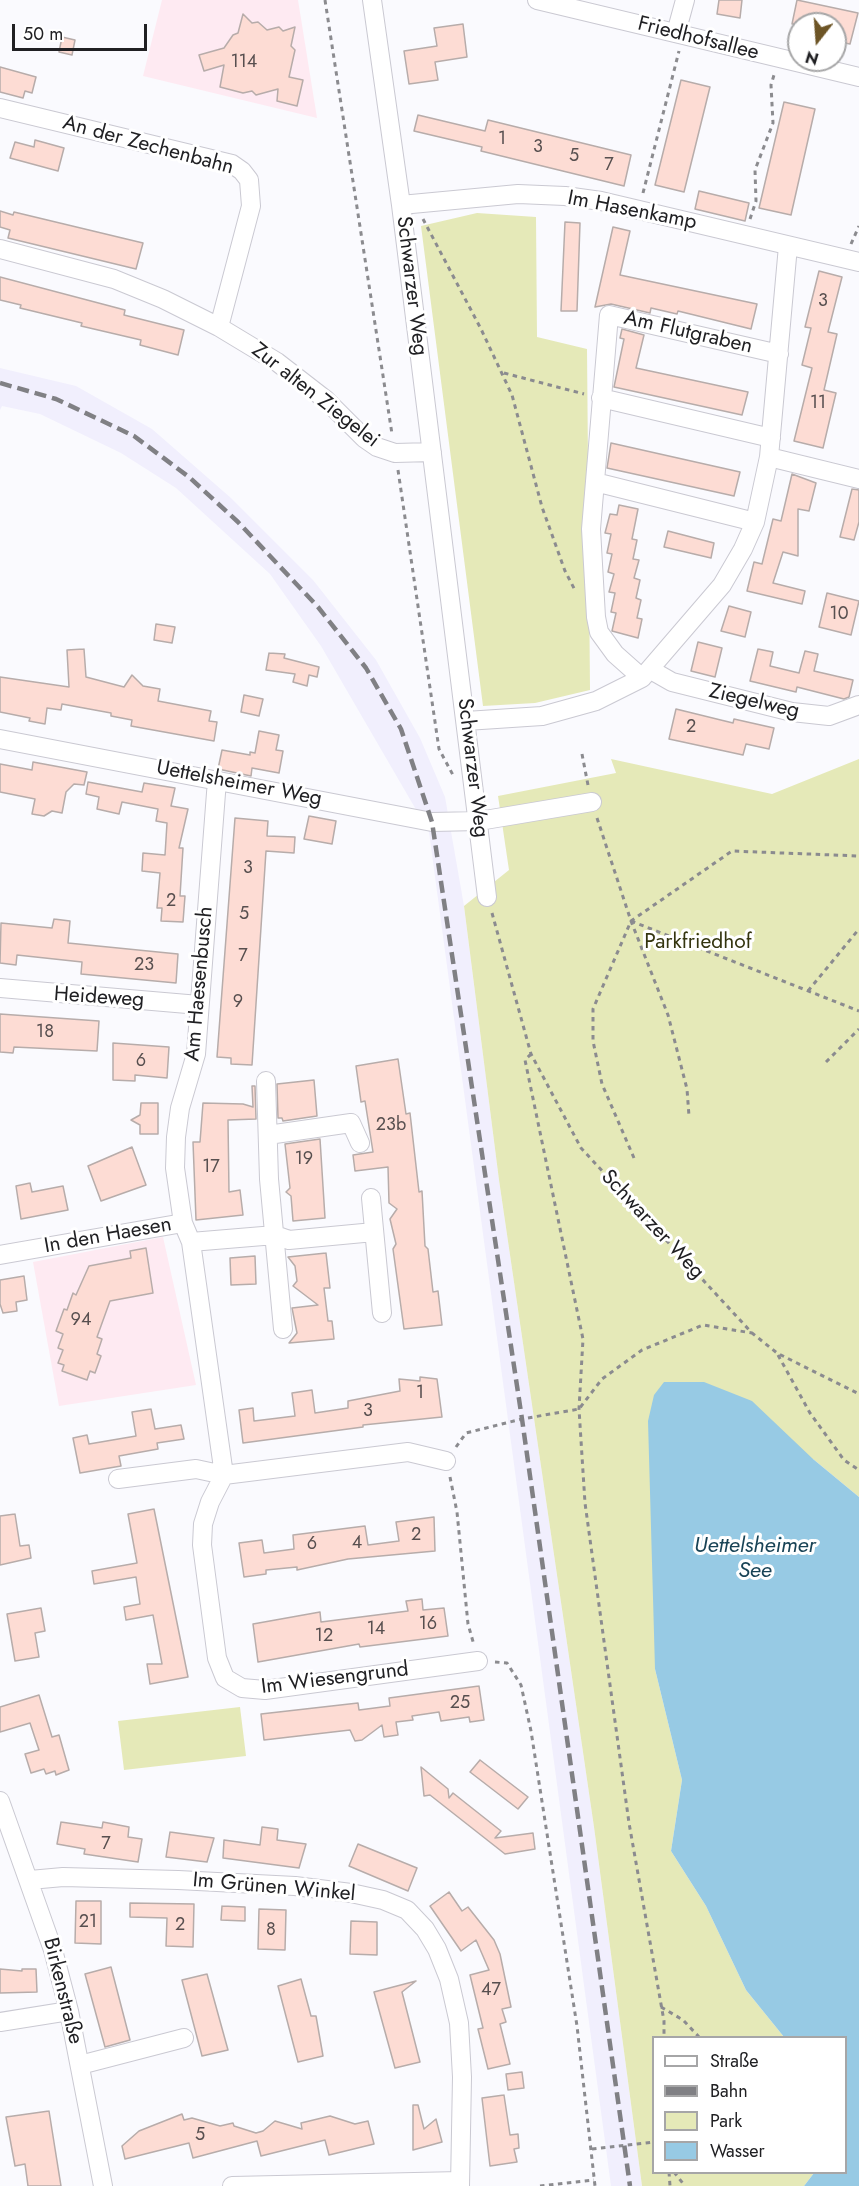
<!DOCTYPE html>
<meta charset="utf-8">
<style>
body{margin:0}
#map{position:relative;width:859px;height:2186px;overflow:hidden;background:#fafafe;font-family:Jost,sans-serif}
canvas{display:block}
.legend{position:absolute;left:652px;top:2036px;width:195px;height:138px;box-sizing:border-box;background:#fff;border:2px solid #a6a6a7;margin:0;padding:8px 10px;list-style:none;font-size:18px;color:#202023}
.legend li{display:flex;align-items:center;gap:12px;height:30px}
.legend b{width:30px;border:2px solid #a6a6a7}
.north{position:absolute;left:787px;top:12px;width:60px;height:60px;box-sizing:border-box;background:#fff;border:2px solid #a6a6a7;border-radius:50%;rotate:197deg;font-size:16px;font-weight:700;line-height:24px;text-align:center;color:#202023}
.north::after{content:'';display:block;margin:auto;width:21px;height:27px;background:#6d5526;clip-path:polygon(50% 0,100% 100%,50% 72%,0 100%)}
.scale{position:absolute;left:12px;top:24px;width:135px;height:27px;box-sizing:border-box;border:3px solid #202023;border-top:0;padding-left:8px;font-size:18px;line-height:21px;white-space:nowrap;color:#202023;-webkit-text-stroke:4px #fff;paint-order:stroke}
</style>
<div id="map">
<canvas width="859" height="2186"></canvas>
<ul class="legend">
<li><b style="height:8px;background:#fff"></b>Straße</li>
<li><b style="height:8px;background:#808084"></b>Bahn</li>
<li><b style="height:16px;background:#e5e9b8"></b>Park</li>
<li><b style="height:16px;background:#97cae4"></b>Wasser</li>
</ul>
<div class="north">N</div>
<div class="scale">50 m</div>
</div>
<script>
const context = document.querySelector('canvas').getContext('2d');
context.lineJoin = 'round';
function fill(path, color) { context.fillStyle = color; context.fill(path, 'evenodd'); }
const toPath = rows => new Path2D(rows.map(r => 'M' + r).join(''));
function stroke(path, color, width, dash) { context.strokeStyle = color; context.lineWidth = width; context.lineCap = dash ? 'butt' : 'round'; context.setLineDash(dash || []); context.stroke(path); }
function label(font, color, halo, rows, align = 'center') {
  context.font = font + ' Jost,sans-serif'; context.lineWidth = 6; context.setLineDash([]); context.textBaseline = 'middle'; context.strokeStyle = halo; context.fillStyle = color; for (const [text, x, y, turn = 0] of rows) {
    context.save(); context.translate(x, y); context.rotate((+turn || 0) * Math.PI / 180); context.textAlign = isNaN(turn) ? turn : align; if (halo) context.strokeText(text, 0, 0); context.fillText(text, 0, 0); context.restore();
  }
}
const built = toPath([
 [0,368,76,386,152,429,231,498,313,580,376,660,420,738,445,797,464,906,499,1180,594,1827,642,2186,611,2186,429,832,321,646,270,574,176,488,121,453,40,414,2,406,0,410]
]);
const education = toPath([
 [162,0,298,0,317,118,143,76],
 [163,1237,196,1385,59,1406,33,1262]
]);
const green = toPath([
 [477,213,536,217,537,337,587,349,590,690,535,703,483,706,421,226],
 [611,759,772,794,859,759,859,1497,813,1459,655,1669,682,1780,671,1851,706,1906,746,1990,784,2037,654,2038,654,2172,814,2173,804,2186,642,2186,594,1827,499,1180,464,906,509,870,498,796,616,773],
 [240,1707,246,1756,124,1770,118,1721]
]);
const water = toPath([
 [664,1382,704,1382,752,1401,813,1459,859,1497,859,2186,804,2186,814,2173,846,2172,846,2038,784,2037,746,1990,706,1906,671,1851,682,1780,655,1669,648,1421,654,1395]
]);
const building = toPath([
 [719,0,742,0,740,18,717,14,719,0],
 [797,0,858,13,850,44,835,41,835,24,792,24,797,0],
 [243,14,252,23,258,22,267,30,279,27,283,31,295,27,291,46,295,50,289,77,303,80,297,106,277,101,278,89,256,95,252,91,243,93,220,87,224,65,204,71,199,55,224,48,233,35,238,33,243,14],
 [463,24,467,57,435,62,438,80,409,84,404,51,437,46,434,28,463,24],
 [62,37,75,40,72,55,59,52,62,37],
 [0,67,36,77,32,93,25,91,23,98,0,92,0,67],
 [681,80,710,87,684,192,655,185,681,80],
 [784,102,815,109,791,215,759,208,784,102],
 [418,115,485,131,488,120,631,155,624,186,481,151,482,147,414,131,418,115],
 [35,140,64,148,58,171,10,158,15,142,34,147,35,140],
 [699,191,749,203,745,221,695,209,699,191],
 [0,211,13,215,14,212,143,243,136,269,8,238,10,230,0,227,0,211],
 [565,222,580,223,577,311,561,311,565,222],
 [613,227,630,231,620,275,757,304,751,329,678,311,677,314,651,308,650,313,611,304,595,307,613,227],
 [819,271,842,277,828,332,837,334,824,390,836,393,823,448,794,441,812,368,802,365,811,328,805,327,819,271],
 [0,277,125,310,124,315,184,330,178,355,140,345,141,340,81,326,82,323,20,308,21,305,0,300,0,277],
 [622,329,644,335,636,368,748,392,742,415,614,387,624,339,620,338,622,329],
 [611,443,740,472,734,496,607,468,611,443],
 [792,474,816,483,809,511,798,509,798,556,783,552,773,583,805,591,802,604,747,591,754,562,762,564,773,519,781,521,792,474],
 [852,489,859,490,859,522,854,540,840,537,852,489],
 [619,505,638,509,632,539,637,540,633,559,639,560,634,578,640,580,636,598,641,600,637,618,642,619,638,638,612,631,616,613,611,612,615,593,609,592,614,574,608,572,612,554,607,553,611,534,605,533,610,514,617,515,619,505],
 [668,531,714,543,711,558,664,547,668,531],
 [827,593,859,601,851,635,819,627,827,593],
 [729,606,751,612,745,637,721,631,729,606],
 [156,624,175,627,172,643,154,640,156,624],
 [698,642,722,648,715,677,691,671,698,642],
 [84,649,86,677,124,687,132,675,143,686,160,689,158,701,211,711,209,721,217,722,214,741,131,726,132,720,111,716,111,713,62,704,61,710,47,708,45,724,29,721,30,718,0,712,0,677,69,687,67,650,84,649],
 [758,649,773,652,770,666,799,673,805,651,818,654,814,671,853,680,849,697,844,699,797,687,796,692,750,681,758,649],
 [269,653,285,654,284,658,319,667,317,677,309,675,307,686,293,682,295,674,266,670,269,653],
 [244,695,263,699,259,716,241,712,244,695],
 [676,709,733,723,734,719,774,728,769,749,746,744,743,755,669,739,676,709],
 [259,731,279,735,276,750,283,751,279,773,252,768,251,776,218,769,222,750,250,755,250,752,255,753,259,731],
 [33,762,87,772,84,785,74,784,66,792,62,813,52,811,44,816,32,814,35,799,0,792,0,764,32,770,33,762],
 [88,782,142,792,144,783,175,788,171,806,188,809,179,848,183,848,180,896,185,896,183,922,161,921,162,908,157,908,160,873,142,871,143,853,165,855,167,823,156,821,158,809,122,802,119,814,97,809,99,797,86,794,88,782],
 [309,816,336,821,332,844,304,839,309,816],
 [235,818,268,821,267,836,295,837,294,853,266,851,252,1065,231,1064,231,1058,217,1057,235,818],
 [54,919,70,921,68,943,178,954,176,983,81,974,82,962,17,955,16,965,0,963,1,923,52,928,54,919],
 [0,1014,99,1021,97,1051,14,1047,13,1053,0,1052,0,1014],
 [113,1043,169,1047,167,1078,135,1075,135,1081,113,1080,113,1043],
 [398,1059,406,1114,410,1113,419,1192,422,1191,425,1246,428,1249,433,1292,438,1291,442,1325,404,1329,393,1249,396,1244,390,1219,397,1209,389,1203,388,1167,355,1171,353,1155,373,1152,365,1101,361,1102,356,1066,398,1059],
 [314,1080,317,1116,283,1121,282,1118,278,1118,277,1084,314,1080],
 [252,1086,255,1086,256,1119,228,1120,229,1192,240,1190,243,1215,196,1220,193,1142,200,1142,203,1103,243,1104,253,1107,252,1086],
 [141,1103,158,1103,158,1134,140,1134,140,1125,131,1120,140,1115,141,1103],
 [320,1139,325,1218,293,1221,291,1196,286,1192,290,1188,285,1144,320,1139],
 [132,1147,146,1185,101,1201,88,1166,132,1147],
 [30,1183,32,1192,63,1186,68,1210,21,1219,16,1186,30,1183],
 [146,1248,153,1293,110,1301,97,1337,102,1339,97,1354,101,1356,95,1373,90,1371,87,1380,62,1371,64,1365,58,1363,63,1350,58,1348,63,1334,56,1331,64,1309,67,1310,73,1293,76,1295,89,1266,131,1258,130,1251,146,1248],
 [326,1253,330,1288,324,1288,328,1321,332,1321,334,1339,289,1343,297,1333,292,1308,318,1305,293,1286,297,1281,295,1266,288,1257,326,1253],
 [255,1256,256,1284,231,1285,230,1258,255,1256],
 [24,1276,27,1300,16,1302,17,1311,3,1313,0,1304,0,1280,24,1276],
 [420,1377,437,1379,442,1417,363,1425,363,1427,243,1443,239,1410,253,1408,254,1421,295,1416,292,1393,312,1390,315,1413,348,1408,348,1401,400,1391,399,1379,420,1381,420,1377],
 [151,1409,155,1429,181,1425,184,1439,157,1443,158,1449,119,1456,121,1466,80,1473,73,1438,87,1435,89,1444,136,1436,132,1412,151,1409],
 [154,1509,188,1677,150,1684,147,1664,162,1664,153,1615,126,1620,124,1607,140,1604,136,1577,94,1584,92,1571,137,1563,128,1514,154,1509],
 [15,1514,20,1546,29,1545,31,1558,0,1565,0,1516,15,1514],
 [434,1517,435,1551,348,1559,297,1570,297,1567,266,1570,266,1574,244,1577,239,1543,262,1540,264,1553,294,1549,293,1535,365,1526,368,1545,399,1541,396,1522,434,1517],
 [422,1599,423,1610,444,1608,448,1636,360,1647,359,1644,258,1662,253,1624,320,1612,321,1622,408,1611,406,1601,422,1599],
 [41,1608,45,1631,35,1633,39,1657,15,1661,7,1614,41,1608],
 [479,1686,484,1720,470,1722,469,1717,441,1721,439,1712,412,1716,413,1720,396,1722,398,1735,384,1737,382,1725,362,1740,355,1741,350,1730,264,1740,261,1714,358,1703,359,1710,390,1706,389,1698,479,1686],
 [39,1695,52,1737,59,1735,69,1770,56,1775,55,1771,46,1774,44,1769,31,1773,25,1754,39,1750,30,1723,0,1732,0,1707,39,1695],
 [480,1760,528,1797,518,1809,470,1772,480,1760],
 [421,1767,448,1789,449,1798,453,1793,501,1831,495,1838,533,1833,535,1849,505,1854,430,1795,424,1796,421,1767],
 [61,1822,102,1828,103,1822,129,1827,128,1837,142,1839,138,1862,84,1854,85,1849,57,1844,61,1822],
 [262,1827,278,1829,277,1840,306,1844,299,1868,223,1858,224,1840,260,1845,262,1827],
 [170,1832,214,1838,207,1862,166,1857,170,1832],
 [358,1844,417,1868,408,1891,349,1866,358,1844],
 [449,1892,462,1911,468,1907,494,1940,500,1954,511,2007,502,2009,506,2022,500,2024,510,2064,488,2069,478,2029,483,2028,470,1975,489,1970,476,1940,461,1951,430,1906,449,1892],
 [76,1901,101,1901,101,1944,75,1943,76,1901],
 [130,1903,194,1904,193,1947,166,1946,167,1918,130,1917,130,1903],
 [222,1906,245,1907,245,1921,221,1920,222,1906],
 [259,1909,286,1910,285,1950,258,1949,259,1909],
 [351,1921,377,1922,377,1955,350,1954,351,1921],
 [111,1967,130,2040,105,2047,85,1974,111,1967],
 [0,1969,22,1971,22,1969,36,1969,37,1992,0,1993,0,1969],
 [207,1974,228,2050,202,2056,182,1980,207,1974],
 [301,1979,311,2016,316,2016,323,2056,298,2062,278,1986,301,1979],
 [416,1981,402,1992,420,2062,395,2068,374,1992,416,1981],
 [522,2072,524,2088,508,2090,506,2074,522,2072],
 [504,2095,510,2135,518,2134,519,2148,514,2149,517,2162,490,2166,482,2098,504,2095],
 [413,2105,418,2105,424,2129,436,2119,442,2142,413,2150,413,2105],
 [49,2111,61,2186,28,2186,25,2164,15,2166,6,2117,49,2111],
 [182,2114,184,2120,192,2118,220,2126,233,2123,234,2126,256,2133,263,2131,275,2121,302,2129,301,2123,330,2116,355,2124,368,2121,374,2144,329,2155,325,2140,261,2156,257,2141,193,2158,189,2143,125,2159,122,2146,139,2131,182,2114]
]);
const path = toPath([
 [325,0,392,434],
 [643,193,679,51],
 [423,219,481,329,512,395,542,507,565,571,576,592],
 [750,219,756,201,755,170,773,123,771,85,774,75],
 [851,244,859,226],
 [504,373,584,394],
 [398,470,439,749,453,775],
 [582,754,588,785],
 [597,818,631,921,668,1015,687,1089,689,1116],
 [492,913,531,1054,581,1148,752,1333,777,1353,859,1394],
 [631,921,859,1011],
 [808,991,859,929],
 [531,1054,525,1060,583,1339,579,1409,585,1503,629,1823,664,2021,664,2038],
 [826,1062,859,1029],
 [634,1158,602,1084,593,1041,593,1009,631,921,732,851,859,856],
 [778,1355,810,1413,844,1460,859,1470],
 [456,1447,466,1433,522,1419,579,1409,602,1379,642,1350,703,1325,752,1333],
 [450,1477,457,1512,468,1624,474,1645],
 [495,1662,507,1663,521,1685,531,1731,577,2026,595,2186],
 [661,2007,683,2020,700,2038],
 [592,2149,654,2142],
 [669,2172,670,2186],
 [674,2172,685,2186],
 [540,2186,594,2180]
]);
const minor = toPath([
 [372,0,401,205,487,897],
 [537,0,859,77],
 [676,33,685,0],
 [0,108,232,164,242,171,249,180,251,206,219,327],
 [401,205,518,194,565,196,601,201,859,262],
 [0,249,114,279,163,299,219,327,277,362,326,400,364,438,377,447,395,453,432,452],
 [601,398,771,438],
 [769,457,859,479],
 [595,482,755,522],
 [651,670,672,682,792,712,829,716,859,705],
 [642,678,615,654,599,632,596,617,591,529,609,315,779,354],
 [466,721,542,716,596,701,642,678,722,585,743,549,755,522,769,457,788,246],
 [0,739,432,822,479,821,592,802],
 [217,780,196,1054,180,1108,176,1137,175,1168,183,1223,191,1242,275,1235,289,1240,374,1232],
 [0,988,199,1005],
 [266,1081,269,1179,283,1329],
 [268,1135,351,1123,360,1143],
 [371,1198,382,1313],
 [191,1242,224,1475,210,1502,203,1524,202,1545,217,1658,225,1678,242,1688,265,1690,478,1661],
 [0,1255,183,1223],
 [118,1479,196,1469,224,1475,408,1452,446,1461],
 [0,1801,53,1950,69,2011,103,2186],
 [30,1880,63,1877,178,1880,295,1886,351,1893,383,1900,407,1910,425,1929,437,1949,449,1979,459,2023,462,2077,460,2186],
 [0,2022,69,2011],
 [80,2065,184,2038],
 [232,2186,460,2181]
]);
const rail = toPath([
 [0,383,56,399,134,436,189,477,238,522,318,607,366,668,401,729,432,822,522,1419,630,2186]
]);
const numberNames = [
 ["114",244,63],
 ["1",502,140],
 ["3",538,148],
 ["5",574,157],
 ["7",609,166],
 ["3",823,302],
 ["11",818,404],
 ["10",839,615],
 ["2",691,728],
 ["3",248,869],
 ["2",171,902],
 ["5",244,915],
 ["7",243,957],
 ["23",144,966],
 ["9",238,1003],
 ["18",45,1033],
 ["6",141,1062],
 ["23b",391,1126],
 ["19",304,1160],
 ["17",211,1168],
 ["94",81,1321],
 ["1",420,1394],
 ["3",368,1412],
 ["2",416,1536],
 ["4",357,1544],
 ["6",312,1545],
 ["16",428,1625],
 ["14",376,1630],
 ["12",324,1637],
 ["25",460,1704],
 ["7",106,1845],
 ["21",88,1923],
 ["2",180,1926],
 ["8",271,1931],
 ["47",491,1991],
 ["5",200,2136]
];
const streetNames = [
 ["Friedhofsallee",698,39,14],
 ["An der Zechenbahn",148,146,15],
 ["Im Hasenkamp",632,211,11],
 ["Schwarzer Weg",411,286,83],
 ["Am Flutgraben",688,333,13],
 ["Zur alten Ziegelei",315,396,38],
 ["Ziegelweg",754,702,13],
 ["Schwarzer Weg",472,768,83],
 ["Uettelsheimer Weg",239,784,11],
 ["Am Haesenbusch",200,984,-85],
 ["Heideweg",99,998,4],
 ["Schwarzer Weg",652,1225,47],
 ["In den Haesen",108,1236,-10],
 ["Im Wiesengrund",335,1679,-7],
 ["Im Grünen Winkel",274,1888,5],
 ["Birkenstraße",62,1991,76]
];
const parkNames = [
 ["Parkfriedhof",698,943]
];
const waterNames = [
 ["Uettelsheimer",755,1547],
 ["See",755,1572]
];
fill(built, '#f1effd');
fill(education, '#feeaf2');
fill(green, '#e5e9b8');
fill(water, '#97cae4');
fill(building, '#fddcd4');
stroke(building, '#b7acaa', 1.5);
stroke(minor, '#cac9d2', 20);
stroke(path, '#8b8b8f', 3, [4.5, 4.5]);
stroke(minor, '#fff', 18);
stroke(rail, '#808084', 4.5, [12, 6]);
label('18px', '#574f4f', null, numberNames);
label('21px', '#202023', '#fff', streetNames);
label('21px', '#34350f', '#fff', parkNames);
label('italic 22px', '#184356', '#fff', waterNames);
</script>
